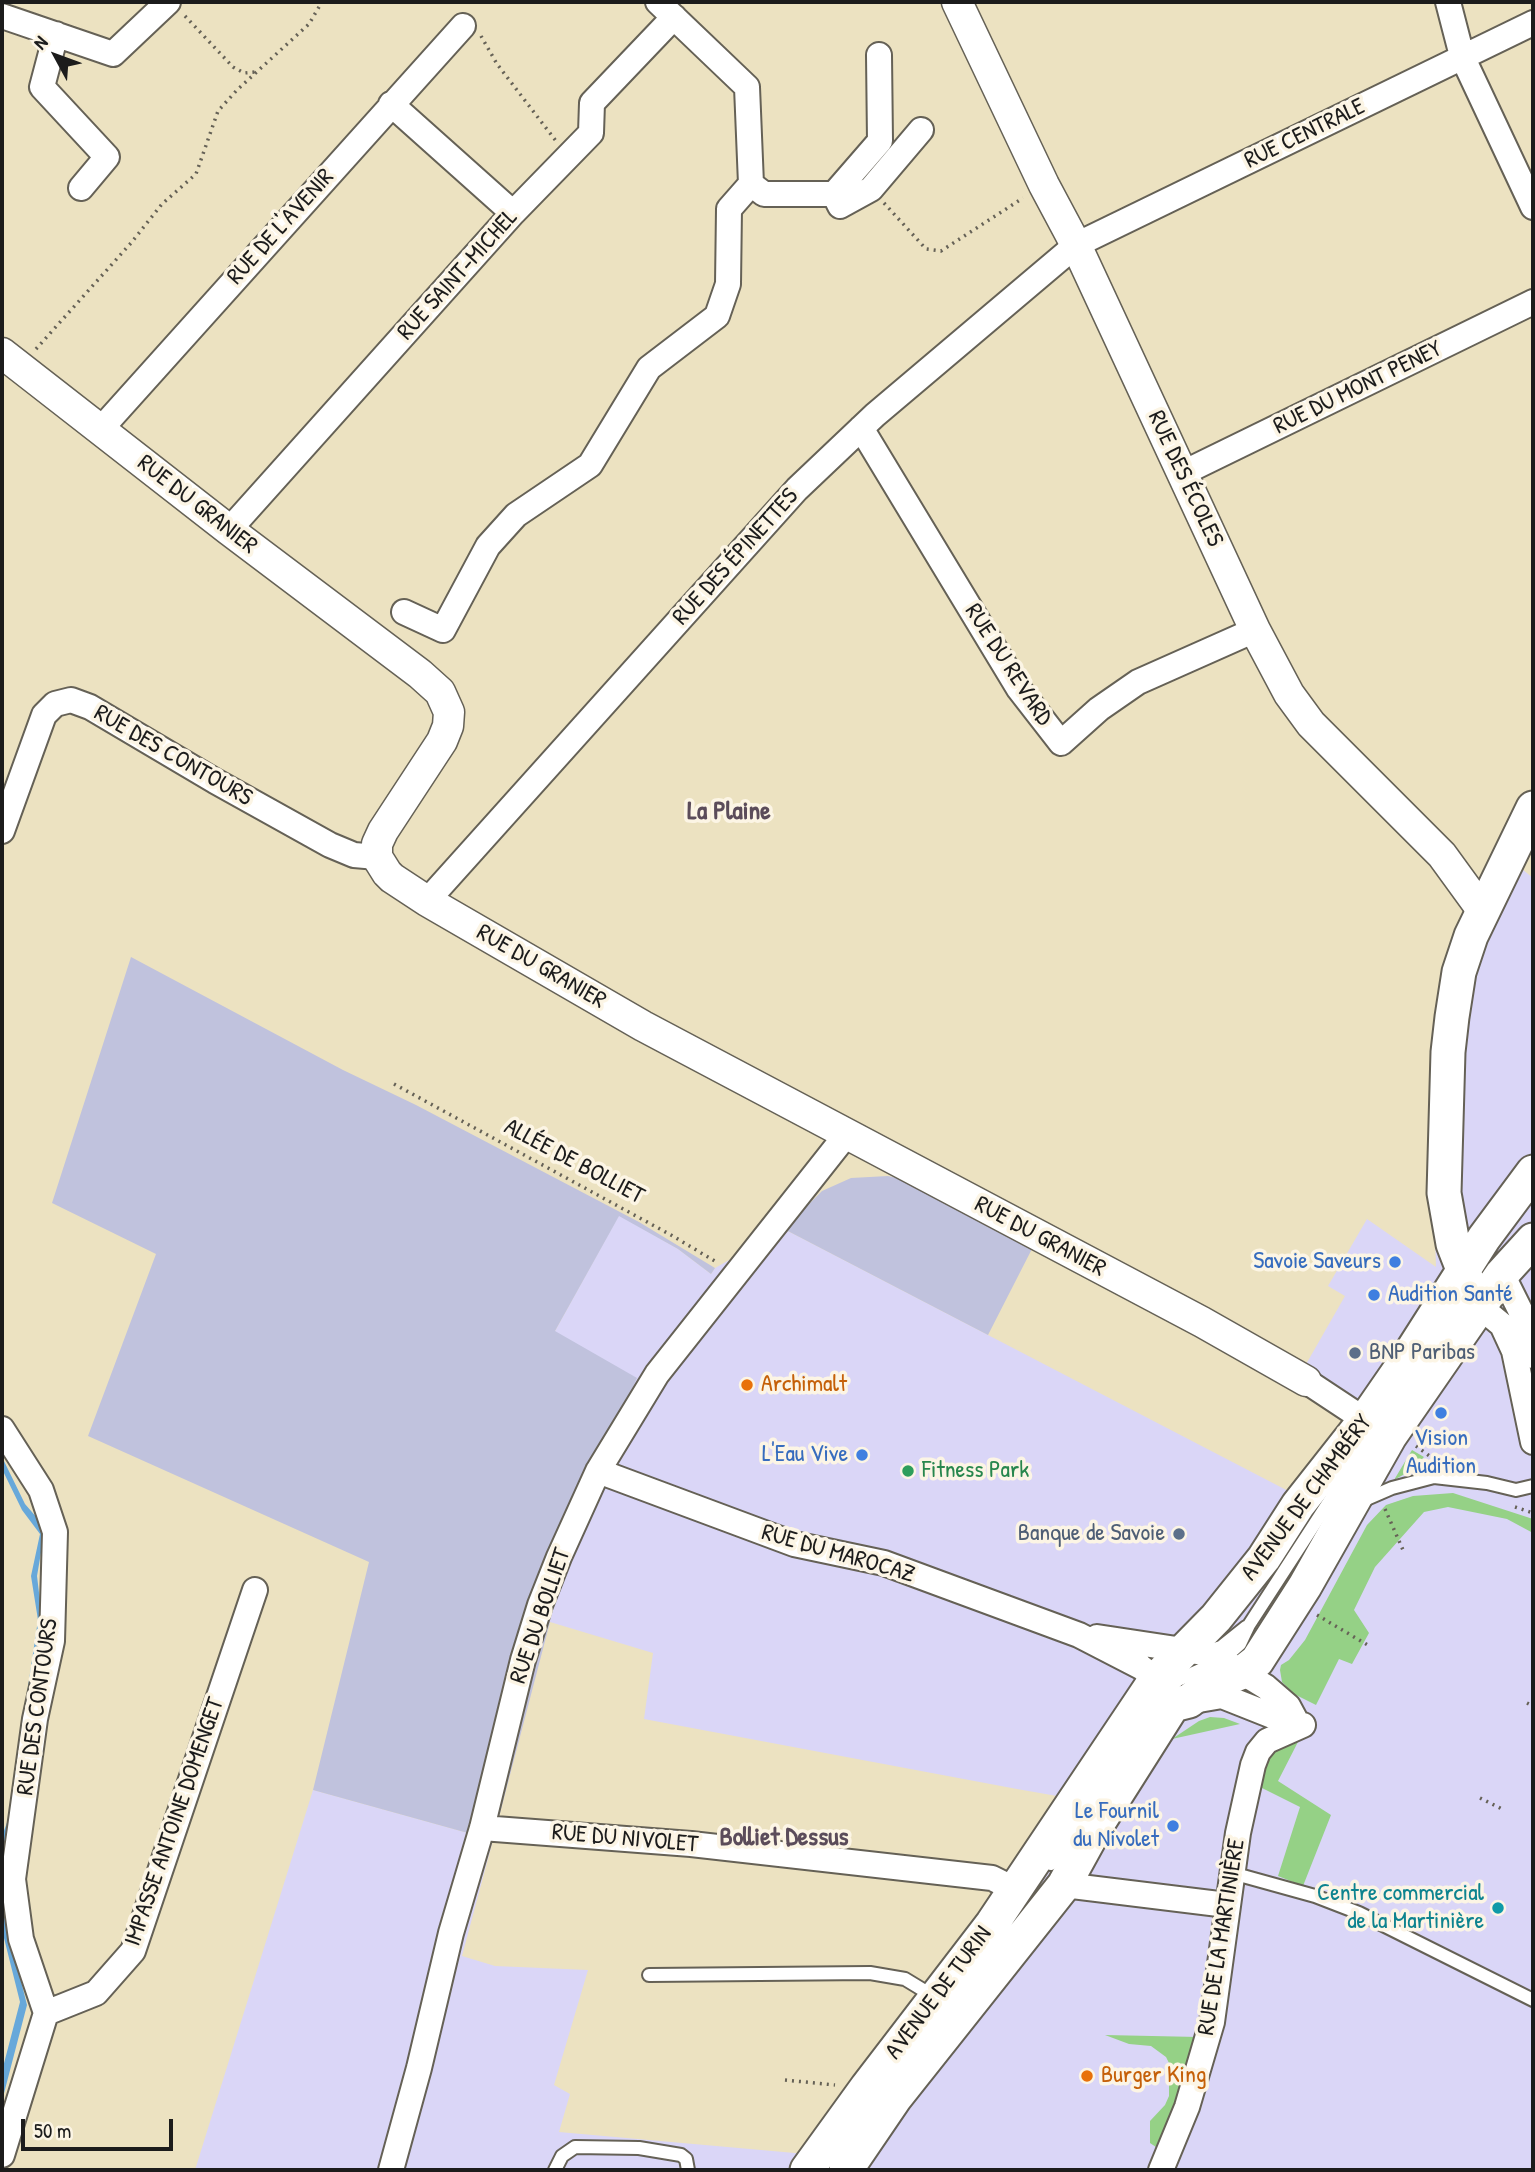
<!DOCTYPE html>
<meta charset="utf-8">
<style>
body{margin:0}
#map{position:relative;width:1535px;height:2172px;overflow:hidden;background:#ece2c1;font-family:"Patrick Hand",sans-serif}
canvas{display:block}
.frame{position:absolute;inset:0;border:4px solid #1c1c1c;pointer-events:none}
.north{position:absolute;left:21px;top:21px;width:70px;height:70px;-webkit-text-stroke:5px #fcf5e5;paint-order:stroke;rotate:311deg;font-size:19px;font-weight:700;line-height:28px;text-align:center;color:#1c1c1c}
.north::after{content:'';display:block;margin:auto;width:24px;height:32px;background:#1c1c1c;clip-path:polygon(50% 0,100% 100%,50% 72%,0 100%)}
.scale{position:absolute;left:21px;top:2119px;width:152px;height:32px;box-sizing:border-box;border:4px solid #1c1c1c;border-top:0;padding-left:9px;font-size:21px;line-height:24px;white-space:nowrap;color:#1c1c1c;-webkit-text-stroke:5px #fcf5e5;paint-order:stroke}
</style>
<div id="map">
<canvas width="1535" height="2172"></canvas>
<div class="frame"></div>
<div class="north">N</div>
<div class="scale">50 m</div>
</div>
<script>
const context = document.querySelector('canvas').getContext('2d');
context.lineJoin = 'round';
function fill(path, color) { context.fillStyle = color; context.fill(path, 'evenodd'); }
const toPath = rows => new Path2D(rows.map(r => 'M' + r).join(''));
function stroke(path, color, width, dash) { context.strokeStyle = color; context.lineWidth = width; context.lineCap = dash ? 'butt' : 'round'; context.setLineDash(dash || []); context.stroke(path); }
function label(font, color, halo, rows, align = 'center') {
  context.font = font + ' "Patrick Hand",sans-serif'; context.lineWidth = 7; context.setLineDash([]); context.textBaseline = 'middle'; context.strokeStyle = halo; context.fillStyle = color; for (const [text, x, y, turn = 0] of rows) {
    context.save(); context.translate(x, y); context.rotate((+turn || 0) * Math.PI / 180); context.textAlign = isNaN(turn) ? turn : align; if (halo) context.strokeText(text, 0, 0); context.fillText(text, 0, 0); context.restore();
  }
}
const built = toPath([
 [1517,865,1533,878,1533,2170,195,2170,313,1790,493,1840,462,1956,495,1966,588,1970,554,2085,570,2094,559,2132,806,2154,1075,1792,1057,1796,1017,1789,644,1719,653,1653,550,1622,554,1557,555,1331,619,1215,678,1249,711,1274,715,1268,784,1229,1294,1494,1357,1409,1301,1373,1345,1296,1328,1286,1367,1219,1436,1267,1433,1170,1471,966]
]);
const industrial = toPath([
 [131,957,343,1070,416,1105,639,1222,715,1268,711,1274,678,1249,619,1216,555,1331,637,1378,554,1557,550,1622,493,1840,313,1790,369,1562,88,1436,156,1254,52,1203],
 [888,1176,927,1185,1035,1243,988,1335,784,1229,822,1191,851,1178]
]);
const green = toPath([
 [1412,1450,1424,1457,1410,1471,1394,1480],
 [1453,1493,1533,1519,1533,1533,1507,1519,1448,1507,1424,1512,1375,1567,1354,1610,1369,1633,1352,1664,1339,1659,1316,1705,1294,1694,1282,1682,1280,1670,1281,1665,1289,1660,1305,1640,1367,1525,1386,1505,1413,1496],
 [1210,1717,1224,1718,1240,1724,1172,1739,1199,1721],
 [1300,1738,1278,1781,1331,1815,1303,1886,1278,1876,1300,1807,1256,1785,1271,1748],
 [1105,2035,1199,2037,1174,2115,1159,2149,1150,2143,1150,2121,1165,2105,1169,2096,1169,2063,1166,2057,1151,2046,1129,2044]
]);
const water = toPath([
 [2,1457,25,1504,38,1519,44,1535,37,1576,43,1626,7,1838,2,1851,2,1836,8,1820,38,1620,31,1576,40,1534,22,1510,2,1469],
 [2,1905,27,2005,2,2101,2,2071,20,2002,2,1930]
]);
const path = toPath([
 [185,16,233,67,244,73,255,72],
 [481,36,497,64,556,141],
 [884,203,926,249,941,251,1023,198],
 [36,349,131,243,162,204,196,174,218,111,237,90,309,24,322,2],
 [394,1084,671,1235,718,1263],
 [1416,1446,1435,1460],
 [1515,1507,1533,1513],
 [1385,1509,1403,1550],
 [1317,1615,1371,1647],
 [1527,1703,1533,1706],
 [1480,1798,1504,1810],
 [785,2080,835,2085]
]);
const service = toPath([
 [1362,1501,1392,1488,1434,1477,1487,1483,1516,1490,1533,1486],
 [1208,1651,1221,1647,1246,1627],
 [1158,1700,1178,1680,1222,1660,1240,1644,1249,1625,1369,1440],
 [1051,1864,1081,1822],
 [1232,1873,1315,1896,1359,1913,1533,2000],
 [649,1975,870,1973,905,1979,933,1996],
 [555,2170,562,2156,575,2147,639,2148,681,2155,686,2159,688,2170]
]);
const minor = toPath([
 [1448,2,1462,56,1533,207],
 [2,16,113,54,168,2],
 [56,34,42,87,107,157,81,188],
 [391,104,513,213],
 [751,184,764,194,834,194,840,206,871,189,921,130],
 [834,194,880,141,879,55],
 [861,428,1019,689,1061,743,1099,709,1138,682,1255,630],
 [100,430,463,26],
 [1183,473,1533,302],
 [229,530,513,213,591,133,592,103,674,17],
 [404,612,443,630,488,546,516,515,590,465,649,368,717,316,728,284,729,209,751,184,747,87,658,2],
 [2,831,44,715,55,704,71,700,90,707,215,781,330,845,354,855,377,857],
 [427,901,797,489,875,415,1076,245,1533,23],
 [1502,1274,1523,1316,1533,1356],
 [1479,1306,1502,1325,1514,1351,1533,1442],
 [1306,1381,1365,1420],
 [2,1429,41,1490,55,1532,52,1641,35,1719,13,1879,21,1939,46,2013,2,2155],
 [598,1471,794,1544,884,1563,1079,1635,1141,1667,1156,1679],
 [1097,1637,1203,1653,1222,1660,1266,1687,1288,1706,1295,1719],
 [1193,1701,1222,1696,1280,1719,1295,1719],
 [482,1828,691,1844,992,1878,1014,1889],
 [1064,1885,1227,1905],
 [46,2013,96,1993,133,1951,255,1590],
 [391,2170,419,2068,451,1933,482,1828,523,1660,540,1605,559,1557,598,1471,657,1374,846,1135],
 [1161,2170,1187,2107,1212,2022,1238,1833,1253,1765,1258,1752,1267,1741,1303,1725]
]);
const tertiary = toPath([
 [957,2,1044,185,1076,245,1255,630,1289,694,1311,724,1442,855,1482,910],
 [2,353,229,530,420,674,440,692,449,712,448,726,442,741,383,831,377,844,377,857,387,873,392,878,427,901,643,1026,1202,1322,1306,1381]
]);
const secondary = toPath([
 [1469,1285,1453,1244,1444,1193,1448,1052,1452,1017,1459,972,1471,936,1533,808],
 [807,2170,867,2087,992,1924,1156,1679,1216,1618,1264,1558,1298,1505,1365,1420,1403,1365,1484,1238,1533,1172],
 [846,2170,895,2098,1064,1885,1097,1825,1173,1705,1189,1701,1208,1686,1243,1672,1257,1661,1305,1586,1390,1436,1502,1274,1533,1240]
]);
const markers = [
 [1395,1262,7,"#3f7fe0"],
 [1374,1295,7,"#3f7fe0"],
 [1355,1353,7,"#5c6f8a"],
 [747,1385,7,"#e8710a"],
 [1441,1413,7,"#3f7fe0"],
 [862,1455,7,"#3f7fe0"],
 [908,1471,7,"#2e9e5b"],
 [1179,1534,7,"#5c6f8a"],
 [1173,1826,7,"#3f7fe0"],
 [1498,1908,7,"#0f9aa8"],
 [1087,2076,7,"#e8710a"]
];
const streetNames = [
 ["RUE CENTRALE",1305,134,-26],
 ["RUE DE L'AVENIR",281,227,-48],
 ["RUE SAINT-MICHEL",458,275,-48],
 ["RUE DU MONT PENEY",1358,388,-26],
 ["RUE DES ÉCOLES",1185,479,65],
 ["RUE DU GRANIER",197,505,38],
 ["RUE DES ÉPINETTES",736,557,-48],
 ["RUE DU REVARD",1008,665,57],
 ["RUE DES CONTOURS",173,756,30],
 ["RUE DU GRANIER",541,967,30],
 ["ALLÉE DE BOLLIET",574,1162,28],
 ["RUE DU GRANIER",1040,1237,28],
 ["AVENUE DE CHAMBÉRY",1307,1498,-53],
 ["RUE DU MAROCAZ",838,1554,16],
 ["RUE DU BOLLIET",541,1616,-71],
 ["RUE DES CONTOURS",38,1707,-82],
 ["IMPASSE ANTOINE DOMENGET",175,1822,-71],
 ["RUE DU NIVOLET",625,1839,5],
 ["RUE DE LA MARTINIÈRE",1222,1937,-81],
 ["AVENUE DE TURIN",939,1993,-53]
];
const shopNames = [
 ["Savoie Saveurs",1381,1262],
 ["Audition Santé",1388,1295,"left"],
 ["Vision",1441,1439,"center"],
 ["Audition",1441,1467,"center"],
 ["L'Eau Vive",848,1455],
 ["Le Fournil",1159,1812],
 ["du Nivolet",1159,1840]
];
const serviceNames = [
 ["BNP Paribas",1369,1353],
 ["Banque de Savoie",1165,1534,"right"]
];
const foodNames = [
 ["Archimalt",761,1385],
 ["Burger King",1101,2076]
];
const leisureNames = [
 ["Fitness Park",922,1471]
];
const cultureNames = [
 ["Centre commercial",1484,1894],
 ["de la Martinière",1484,1922]
];
const neighbourhoodNames = [
 ["La Plaine",729,812],
 ["Bolliet Dessus",784,1838]
];
fill(built, '#dad6f7');
fill(industrial, '#c0c2dd');
fill(green, '#95d186');
fill(water, '#67a8da');
stroke(service, '#656156', 16);
stroke(minor, '#656156', 28);
stroke(tertiary, '#656156', 33);
stroke(secondary, '#656156', 37);
stroke(path, '#656156', 3.5, [2, 5]);
stroke(service, '#fff', 12);
stroke(minor, '#fff', 24);
stroke(tertiary, '#fff', 30);
stroke(secondary, '#fff', 33);
for (const [x, y, r, color] of markers) { const dot = new Path2D(); dot.arc(x, y, r, 0, 2 * Math.PI); context.fillStyle = color; context.fill(dot); stroke(dot, '#fcf5e5', 2.5); }
label('24px', '#1c1c1c', '#fcf5e5', streetNames);
label('24px', '#366cbe', '#fcf5e5', shopNames, 'right');
label('24px', '#4e5e75', '#fcf5e5', serviceNames, 'left');
label('24px', '#c56008', '#fcf5e5', foodNames, 'left');
label('24px', '#27864d', '#fcf5e5', leisureNames, 'left');
label('24px', '#0d838f', '#fcf5e5', cultureNames, 'right');
label('bold 26px', '#5b4c5a', '#fcf5e5', neighbourhoodNames);
</script>
